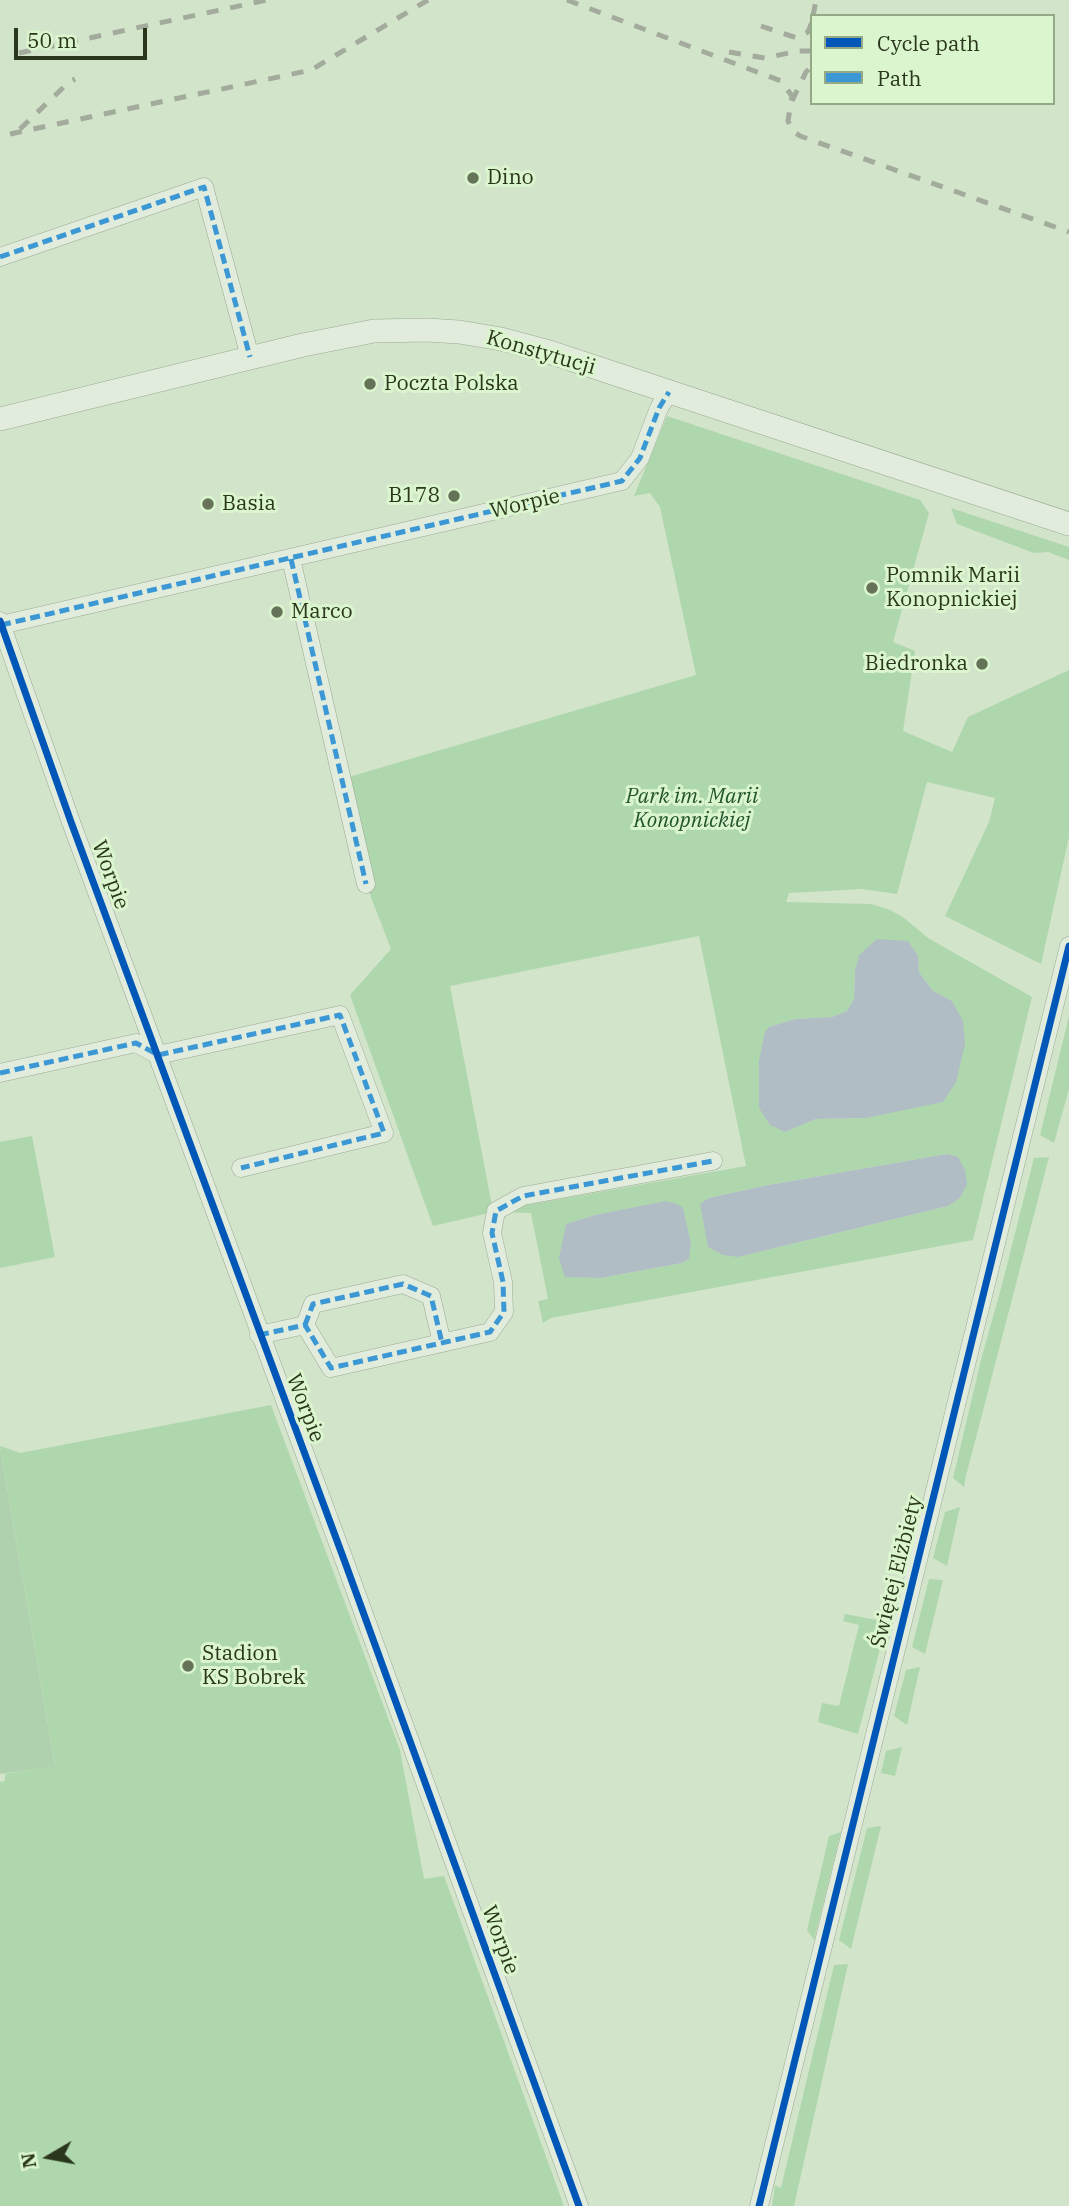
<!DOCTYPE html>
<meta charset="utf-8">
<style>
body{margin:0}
#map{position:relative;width:1069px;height:2206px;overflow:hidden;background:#d2e4ca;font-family:"IBM Plex Serif",serif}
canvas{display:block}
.legend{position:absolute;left:810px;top:14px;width:245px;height:91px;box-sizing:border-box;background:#dbf6cf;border:2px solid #94aa87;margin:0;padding:9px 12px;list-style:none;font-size:21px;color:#2a371c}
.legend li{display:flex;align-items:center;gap:14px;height:35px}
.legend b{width:35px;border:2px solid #94aa87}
.north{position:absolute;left:14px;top:2122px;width:70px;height:70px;-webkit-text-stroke:5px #dbf6cf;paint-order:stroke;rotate:260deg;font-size:19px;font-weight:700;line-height:28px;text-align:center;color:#2a371c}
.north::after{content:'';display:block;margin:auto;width:24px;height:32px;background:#2a371c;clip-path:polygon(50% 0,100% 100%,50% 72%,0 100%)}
.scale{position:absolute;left:14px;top:28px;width:133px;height:32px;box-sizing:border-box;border:4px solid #2a371c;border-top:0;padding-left:9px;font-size:21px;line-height:24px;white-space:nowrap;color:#2a371c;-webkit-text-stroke:5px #dbf6cf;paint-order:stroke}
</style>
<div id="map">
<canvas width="1069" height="2206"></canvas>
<ul class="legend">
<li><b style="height:9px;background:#0057b8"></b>Cycle path</li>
<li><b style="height:9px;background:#3c98d4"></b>Path</li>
</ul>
<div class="north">N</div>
<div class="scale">50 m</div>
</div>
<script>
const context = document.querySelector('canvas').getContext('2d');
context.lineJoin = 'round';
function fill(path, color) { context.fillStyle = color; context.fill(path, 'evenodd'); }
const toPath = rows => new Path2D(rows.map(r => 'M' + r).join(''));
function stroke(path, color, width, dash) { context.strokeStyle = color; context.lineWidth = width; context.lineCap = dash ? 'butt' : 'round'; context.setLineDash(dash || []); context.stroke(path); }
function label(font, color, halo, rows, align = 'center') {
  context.font = font + ' "IBM Plex Serif",serif'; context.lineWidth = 6; context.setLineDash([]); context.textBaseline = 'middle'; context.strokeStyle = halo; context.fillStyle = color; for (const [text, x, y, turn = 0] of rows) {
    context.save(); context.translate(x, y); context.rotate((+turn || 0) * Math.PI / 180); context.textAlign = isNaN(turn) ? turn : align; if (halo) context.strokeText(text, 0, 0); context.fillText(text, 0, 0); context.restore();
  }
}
const green = toPath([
 [667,416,920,500,929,513,893,642,915,651,903,731,952,752,968,717,1069,670,1069,837,1041,964,945,916,989,822,995,798,927,782,897,894,862,889,789,893,786,902,871,904,890,910,903,917,928,938,1032,997,973,1240,551,1318,543,1323,538,1301,548,1299,531,1213,493,1212,433,1226,350,995,391,949,366,884,342,779,696,675,660,507,650,493,634,496],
 [699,936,746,1166,493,1211,450,986],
 [918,956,919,972,933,991,952,1001,866,1118,816,1119,785,1132,769,1027,795,1019,832,1017,847,1011,854,999,855,971],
 [947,1154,948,1206,738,1257,709,1198,763,1186],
 [666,1202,689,1259,682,1263,601,1278,565,1276,567,1224,595,1215],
 [951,508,1069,547,1069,560,1048,552,1034,553,957,524],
 [1069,1016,1069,1089,1054,1143,1040,1135],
 [32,1136,55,1257,0,1268,0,1142],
 [1049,1157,966,1476,964,1487,953,1478,982,1356,1002,1285,1034,1158],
 [271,1405,400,1750,424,1879,444,1876,564,2206,0,2206,0,1782,5,1781,5,1774,55,1765,0,1446,20,1453],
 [960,1507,947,1566,933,1558,945,1512],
 [929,1579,943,1580,925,1654,912,1647],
 [845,1614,887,1622,858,1734,818,1722,822,1703,839,1706,859,1625,843,1621],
 [920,1667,907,1725,894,1716,906,1670],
 [902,1747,895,1776,881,1773,886,1751],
 [881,1826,851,1949,839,1940,867,1828],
 [841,1832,814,1940,807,1930,829,1836],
 [848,1964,794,2206,772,2206,775,2185,781,2188,834,1965]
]);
const cemetery = toPath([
 [0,1447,55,1766,0,1774]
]);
const water = toPath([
 [877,939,908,941,918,956,919,972,933,991,952,1001,963,1021,965,1044,956,1082,943,1102,866,1118,816,1119,785,1132,770,1125,759,1108,759,1061,765,1032,769,1027,795,1019,832,1017,847,1011,854,999,855,971,859,955],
 [947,1154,958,1157,965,1170,967,1184,960,1198,948,1206,738,1257,723,1255,708,1247,700,1204,709,1198,763,1186],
 [666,1201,677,1204,683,1208,691,1244,689,1259,682,1263,601,1278,565,1277,559,1258,566,1224,595,1215]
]);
const minor = toPath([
 [0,257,204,187,250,357],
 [291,559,366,884],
 [0,621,71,822,346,1565,579,2206],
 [1,625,622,481,640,458,659,408,669,392],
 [0,1073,136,1043,158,1055,340,1015,384,1133,241,1168],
 [305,1325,313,1304,403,1284,431,1296,442,1343],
 [259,1335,305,1325,331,1368,490,1332,504,1312,503,1282,492,1233,496,1211,523,1196,713,1161],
 [759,2206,1069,946]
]);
const tertiary = toPath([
 [0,419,303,345,374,331,427,330,459,332,501,339,546,351,1069,524]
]);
const rail = toPath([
 [567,0,781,81,792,96,788,121,793,131,800,136,1069,232],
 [813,16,816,0],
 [761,26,797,38,808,32,812,22],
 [729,52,765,58,798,51,812,51],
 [19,53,267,0],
 [792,101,806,72,812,66],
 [20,129,69,82,75,79],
 [10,134,311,70,428,0]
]);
const quiet = toPath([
 [0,257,204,187,250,357],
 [291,559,366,884],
 [1,625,622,481,640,458,659,408,669,392],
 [0,1073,136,1043,158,1055,340,1015,384,1133,241,1168],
 [305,1325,313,1304,403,1284,431,1296,442,1343],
 [259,1335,305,1325,331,1368,490,1332,504,1312,503,1282,492,1233,496,1211,523,1196,713,1161]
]);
const cycleway = toPath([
 [0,621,71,822,346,1565,579,2206],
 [759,2206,1069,946]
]);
const markers = [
 [473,178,7,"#657459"],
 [370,384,7,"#657459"],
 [454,496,7,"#657459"],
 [208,504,7,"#657459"],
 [872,588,7,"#657459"],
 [277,612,7,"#657459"],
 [982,664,7,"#657459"],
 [188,1666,7,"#657459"]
];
const poiNames = [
 ["Dino",487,178],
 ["Poczta Polska",384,384],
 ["B178",440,496,"right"],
 ["Basia",222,504],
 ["Pomnik Marii",886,576],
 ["Konopnickiej",886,600],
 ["Marco",291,612],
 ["Biedronka",968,664,"right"],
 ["Stadion",202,1654],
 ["KS Bobrek",202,1678]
];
const streetNames = [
 ["Konstytucji",541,353,16],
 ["Worpie",525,504,-13],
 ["Worpie",110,875,70],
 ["Worpie",305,1408,69],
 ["Świętej Elżbiety",897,1572,-76],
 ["Worpie",500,1940,70]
];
const parkNames = [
 ["Park im. Marii",692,797],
 ["Konopnickiej",692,821]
];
fill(green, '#afd7ae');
fill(cemetery, '#afd1ae');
fill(water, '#b0bdc4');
stroke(minor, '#9ca994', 19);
stroke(tertiary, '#9ca994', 24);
stroke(minor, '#e1ecdc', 18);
stroke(tertiary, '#e1ecdc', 23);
stroke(rail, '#a2ab9c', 5, [12, 12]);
stroke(quiet, '#3c98d4', 5, [10, 5]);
stroke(cycleway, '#0057b8', 7);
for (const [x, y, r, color] of markers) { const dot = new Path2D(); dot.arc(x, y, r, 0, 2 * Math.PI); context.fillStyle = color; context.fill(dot); stroke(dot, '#dbf6cf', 2.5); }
label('21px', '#2a371c', '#dbf6cf', poiNames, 'left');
label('21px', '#2a371c', '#dbf6cf', streetNames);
label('italic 21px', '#22542d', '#dbf6cf', parkNames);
</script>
